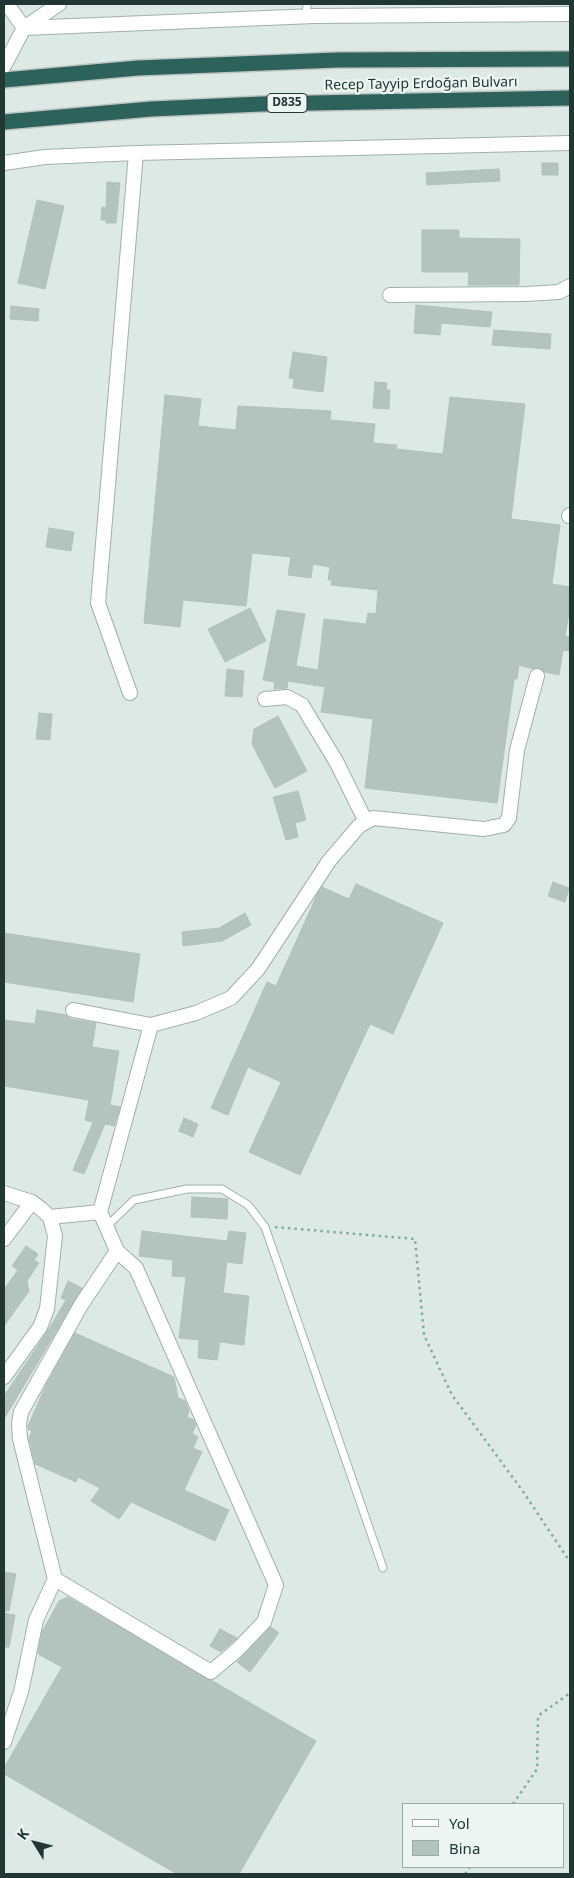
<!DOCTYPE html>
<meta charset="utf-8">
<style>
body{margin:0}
#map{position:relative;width:574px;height:1878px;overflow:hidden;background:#dde9e4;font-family:"Noto Sans",sans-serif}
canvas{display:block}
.frame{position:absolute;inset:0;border:5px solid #203733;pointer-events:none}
.legend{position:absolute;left:402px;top:1803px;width:162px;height:65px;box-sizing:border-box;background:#edf6f2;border:1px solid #9baaa6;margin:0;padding:6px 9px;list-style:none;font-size:15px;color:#203733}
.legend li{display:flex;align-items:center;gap:10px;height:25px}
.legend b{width:25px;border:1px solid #9baaa6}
.north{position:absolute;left:10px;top:1818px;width:50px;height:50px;-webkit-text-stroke:4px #edf6f2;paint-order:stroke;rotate:306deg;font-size:14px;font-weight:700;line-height:20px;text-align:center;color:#203733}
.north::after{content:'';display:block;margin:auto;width:18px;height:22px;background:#203733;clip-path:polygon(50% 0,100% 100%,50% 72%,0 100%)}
</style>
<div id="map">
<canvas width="574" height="1878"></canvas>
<div class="frame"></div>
<ul class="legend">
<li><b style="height:6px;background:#fff"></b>Yol</li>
<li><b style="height:14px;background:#b3c3be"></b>Bina</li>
</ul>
<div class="north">K</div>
</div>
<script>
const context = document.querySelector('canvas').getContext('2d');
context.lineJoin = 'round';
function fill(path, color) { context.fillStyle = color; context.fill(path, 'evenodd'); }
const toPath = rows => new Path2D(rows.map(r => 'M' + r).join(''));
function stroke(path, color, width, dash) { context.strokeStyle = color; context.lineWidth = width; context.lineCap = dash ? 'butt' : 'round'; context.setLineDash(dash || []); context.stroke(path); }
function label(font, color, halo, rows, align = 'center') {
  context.font = font + ' "Noto Sans",sans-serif'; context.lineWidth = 4.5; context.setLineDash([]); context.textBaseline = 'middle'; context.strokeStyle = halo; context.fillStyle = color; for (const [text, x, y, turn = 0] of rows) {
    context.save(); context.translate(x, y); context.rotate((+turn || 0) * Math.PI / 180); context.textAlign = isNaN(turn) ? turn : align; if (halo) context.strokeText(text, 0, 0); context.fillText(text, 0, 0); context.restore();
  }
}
const building = toPath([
 [542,163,558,163,558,175,542,175,542,163],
 [499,169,500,181,427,185,426,173,499,169],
 [107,182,120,183,116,223,106,223,106,220,101,220,102,207,106,208,107,182],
 [37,200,64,206,45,289,18,283,37,200],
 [422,230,459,230,459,238,520,239,519,285,468,285,469,272,422,272,422,230],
 [416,305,492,312,490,327,441,323,440,335,414,333,416,305],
 [11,306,39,309,38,321,10,319,11,306],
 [494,330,551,334,550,349,492,345,494,330],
 [293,352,327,357,323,392,293,388,294,379,289,378,293,352],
 [375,382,387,383,386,390,390,390,389,409,373,408,375,382],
 [165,395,201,399,198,426,236,430,238,406,331,411,330,420,375,424,373,443,397,445,396,449,443,454,450,397,525,404,511,519,560,525,552,584,570,587,570,607,565,636,570,637,570,651,563,650,559,675,544,672,539,667,533,669,519,665,517,679,514,679,497,803,365,788,373,719,321,712,325,687,288,681,287,688,274,689,275,682,263,680,277,610,305,614,296,666,318,670,324,619,366,624,368,613,376,614,378,590,331,585,332,580,328,580,330,567,313,564,311,578,288,575,291,557,252,553,246,606,183,600,180,627,144,623,165,395],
 [49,528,74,532,71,551,46,547,49,528],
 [250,608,266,641,225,662,208,629,250,608],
 [227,669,244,671,242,697,225,696,227,669],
 [39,713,52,714,50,740,36,739,39,713],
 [278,716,307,771,275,788,252,744,254,729,278,716],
 [298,791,306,820,295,823,298,837,286,840,273,797,298,791],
 [553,882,569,888,565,902,548,896,553,882],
 [356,884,443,923,393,1034,370,1024,300,1175,249,1152,281,1082,248,1067,228,1115,211,1108,267,982,276,986,316,897,322,887,349,899,356,884],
 [245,913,251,925,222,941,183,946,182,932,219,928,245,913],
 [4,933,140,954,133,1002,4,982,4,933],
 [37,1010,66,1015,71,1019,96,1023,92,1047,119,1051,110,1105,120,1107,114,1126,105,1124,84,1174,73,1170,93,1122,85,1120,89,1100,4,1086,4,1020,35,1024,37,1010],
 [184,1118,198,1124,193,1137,179,1131,184,1118],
 [192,1197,228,1199,227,1219,191,1217,192,1197],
 [142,1231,227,1241,229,1231,246,1233,242,1264,227,1262,223,1293,249,1296,244,1345,220,1342,217,1360,198,1358,199,1340,179,1338,186,1277,172,1276,173,1260,139,1256,142,1231],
 [26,1246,38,1254,34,1260,39,1263,27,1281,29,1291,4,1326,4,1289,18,1270,12,1266,26,1246],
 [68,1281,82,1288,4,1419,4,1396,47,1332,66,1300,61,1298,68,1281],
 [75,1333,174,1377,178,1398,185,1401,189,1411,187,1417,194,1420,196,1425,192,1434,198,1437,193,1448,202,1452,184,1490,229,1510,215,1541,131,1502,119,1519,91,1501,100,1488,78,1477,76,1482,35,1464,29,1438,32,1431,28,1429,28,1426,46,1385,75,1333],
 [4,1572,16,1574,9,1611,4,1611,4,1572],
 [68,1597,316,1741,239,1874,177,1874,4,1774,4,1768,62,1667,38,1654,42,1632,59,1601,68,1597],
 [4,1613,15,1615,9,1647,4,1647,4,1613],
 [271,1627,279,1633,250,1672,237,1662,271,1627],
 [220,1629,237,1638,221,1652,210,1646,220,1629]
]);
const path = toPath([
 [275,1227,415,1239,424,1335,452,1395,522,1490,570,1562],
 [513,1804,537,1769,538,1716,570,1693],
 [465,1874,470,1867]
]);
const lane = toPath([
 [306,17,307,4],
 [108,1225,134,1200,187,1189,222,1189,248,1205,265,1227,383,1568]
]);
const street = toPath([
 [7,4,24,28],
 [24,28,314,16,570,14],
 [4,66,24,28,59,4],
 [4,163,45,157,136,153,570,143],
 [390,295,527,294,559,292,570,286],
 [569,516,570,515],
 [130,693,98,603,136,153],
 [265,699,287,697,302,705,337,763,366,822],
 [73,1010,151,1025],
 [4,1193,32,1202,40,1208,50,1217,55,1236,47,1309,40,1327,4,1377],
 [50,1217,100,1212,151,1025,196,1013,231,998,258,969,329,861,359,826,373,818,484,829,504,825,509,818,517,750,537,676],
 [4,1239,32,1202],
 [55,1579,211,1672,237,1650,264,1622,276,1585,136,1268,117,1251],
 [4,1742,21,1692,36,1620,55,1579,20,1439,19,1424,21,1412,81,1305,117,1251,100,1212]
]);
const highway = toPath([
 [4,80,138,68,337,60,570,59],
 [4,122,151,109,261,104,570,98]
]);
const shields = [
 [287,103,40]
];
const shieldNames = [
 ["D835",287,103]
];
const streetNames = [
 ["Recep Tayyip Erdoğan Bulvarı",421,84,-1]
];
fill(building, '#b3c3be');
stroke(building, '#b0c2bc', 1);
stroke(lane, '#a1b0ab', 9);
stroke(street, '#a1b0ab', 16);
stroke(highway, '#bcc3c2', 18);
stroke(path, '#7faba0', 2.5, [2.5, 4]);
stroke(lane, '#fff', 7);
stroke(street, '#fff', 14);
stroke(highway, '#2d625b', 15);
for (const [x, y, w] of shields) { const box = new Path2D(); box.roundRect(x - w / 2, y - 9.5, w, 19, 4); context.fillStyle = '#edf6f2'; context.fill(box); stroke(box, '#203733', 1); }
label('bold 12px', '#203733', null, shieldNames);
label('14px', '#203733', '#edf6f2', streetNames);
</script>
